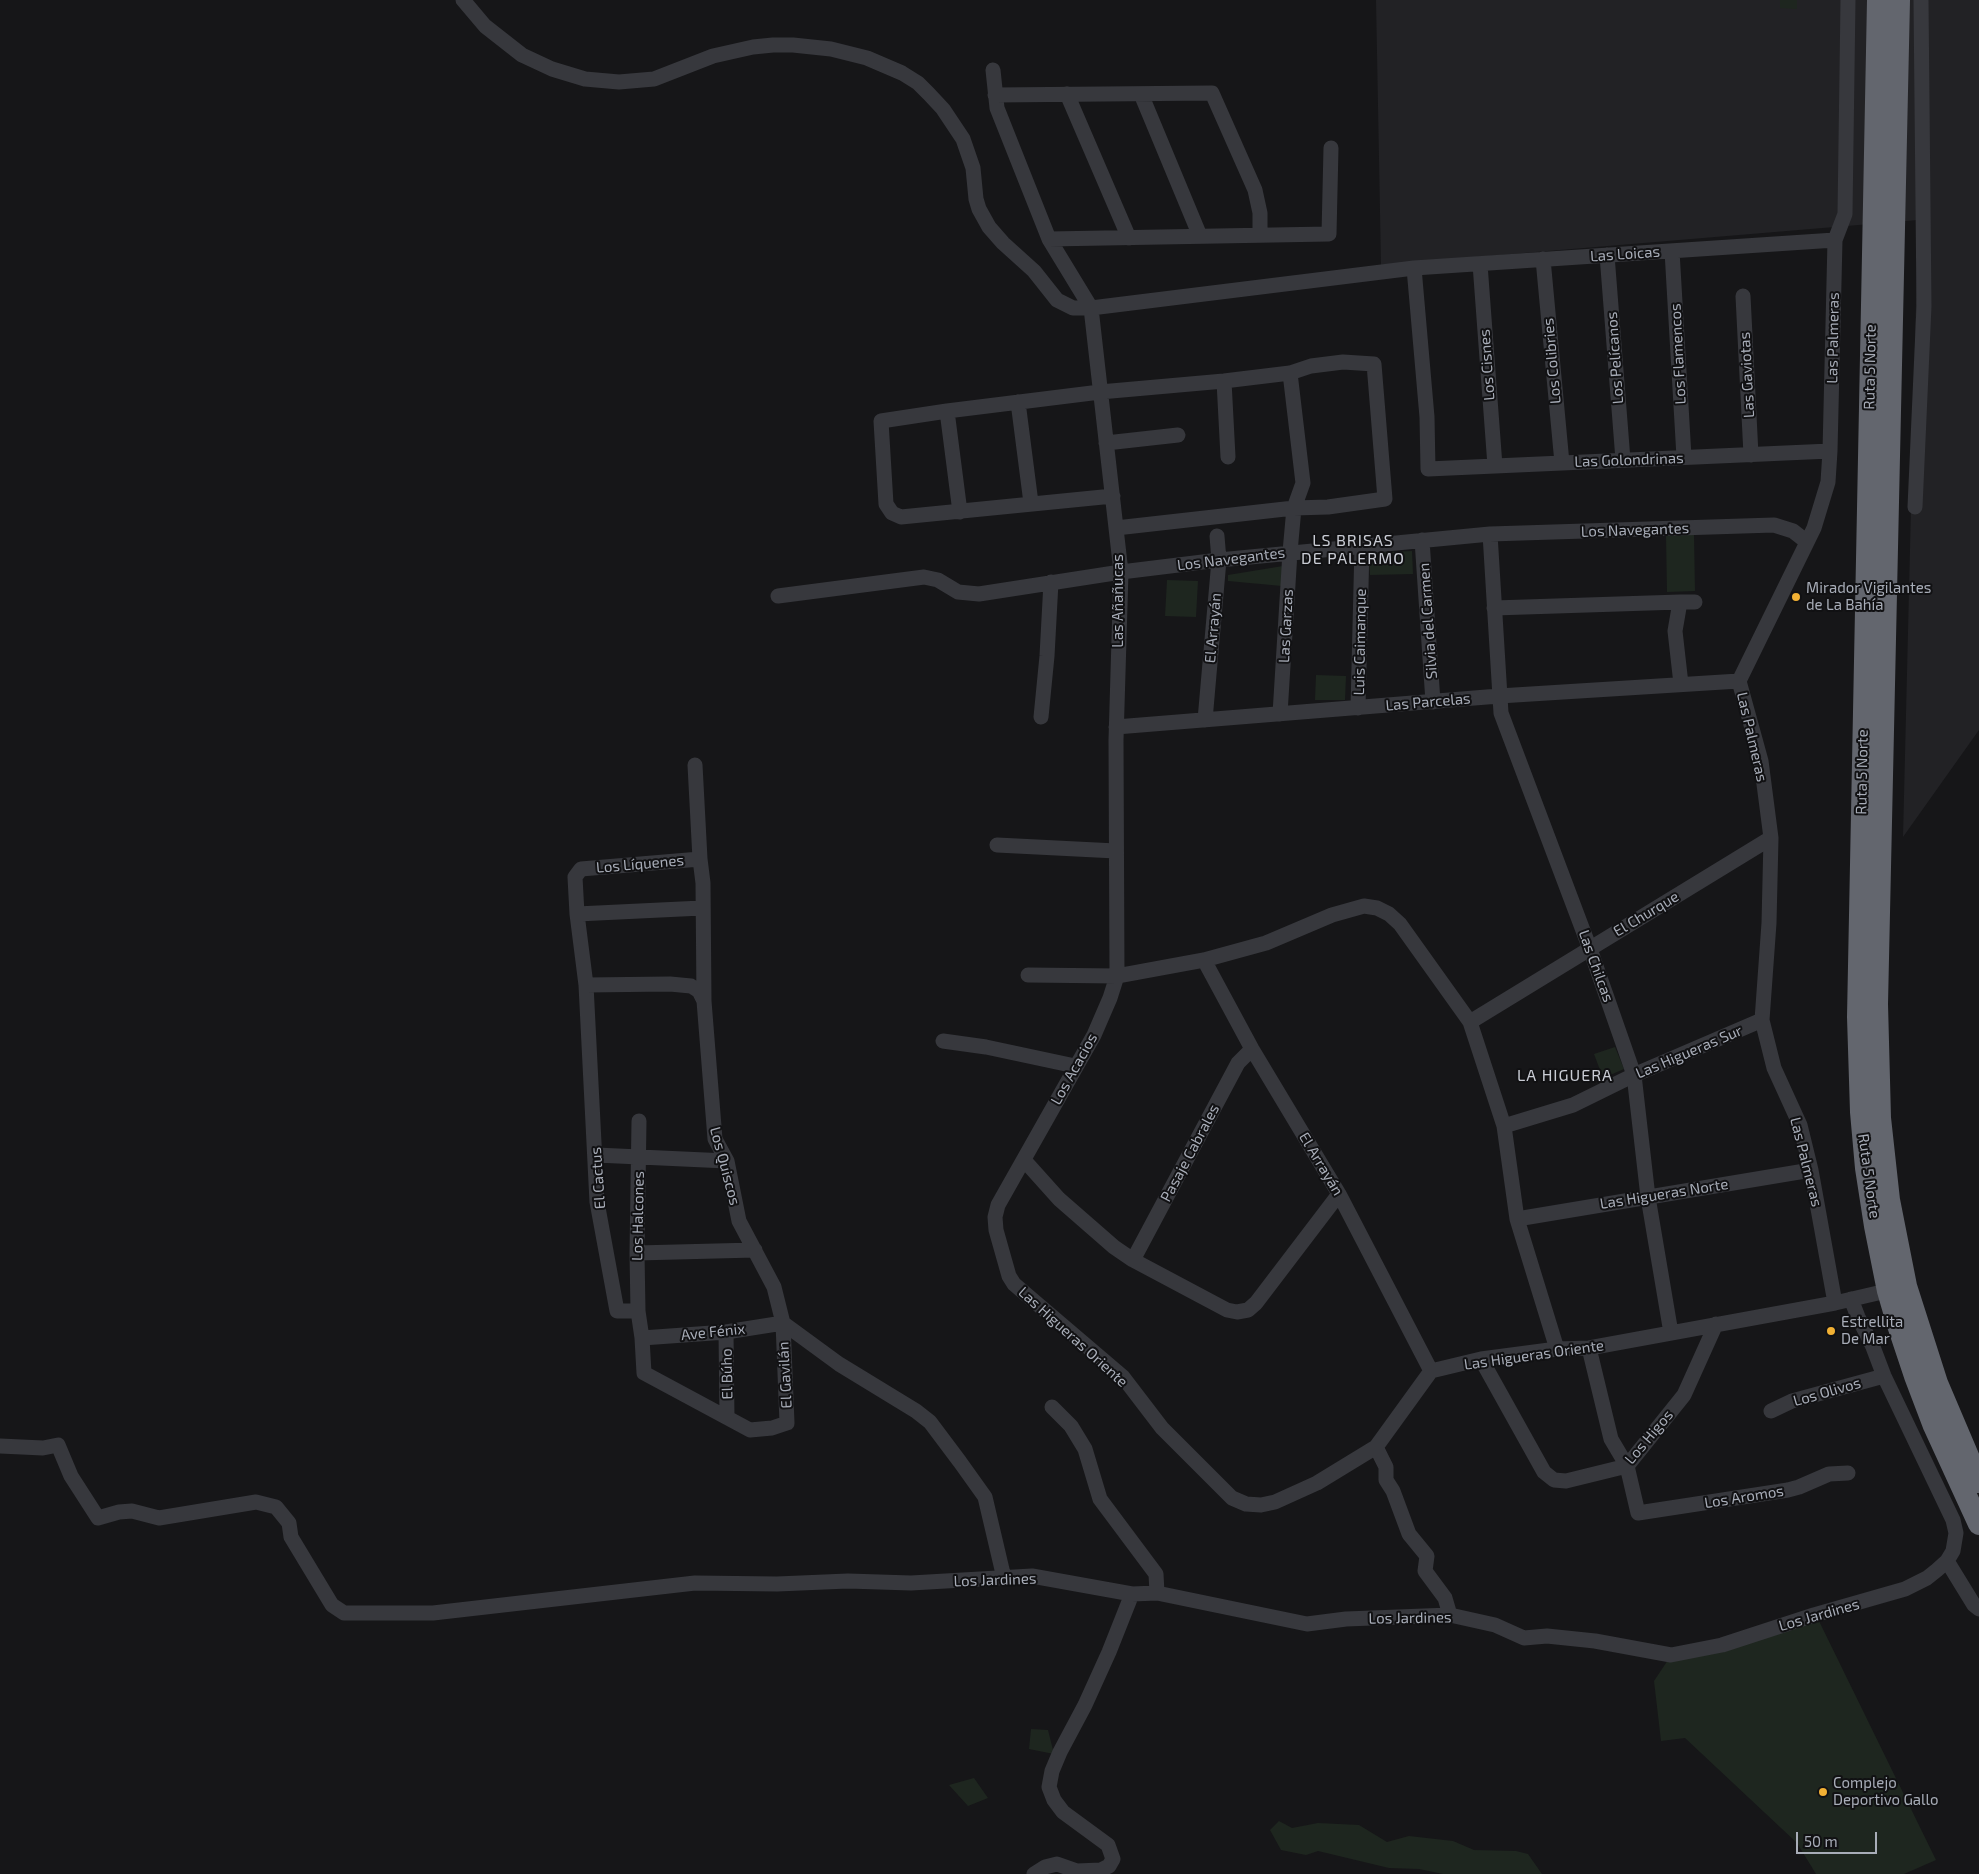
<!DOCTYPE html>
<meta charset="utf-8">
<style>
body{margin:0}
#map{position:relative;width:1979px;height:1874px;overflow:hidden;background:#161618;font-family:"Exo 2",sans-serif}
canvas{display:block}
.scale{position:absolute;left:1796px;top:1832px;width:81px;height:22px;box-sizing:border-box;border:2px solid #a8adb8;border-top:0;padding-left:6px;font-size:15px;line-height:18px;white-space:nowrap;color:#a8adb8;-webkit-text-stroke:4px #111113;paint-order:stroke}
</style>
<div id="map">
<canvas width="1979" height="1874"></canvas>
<div class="scale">50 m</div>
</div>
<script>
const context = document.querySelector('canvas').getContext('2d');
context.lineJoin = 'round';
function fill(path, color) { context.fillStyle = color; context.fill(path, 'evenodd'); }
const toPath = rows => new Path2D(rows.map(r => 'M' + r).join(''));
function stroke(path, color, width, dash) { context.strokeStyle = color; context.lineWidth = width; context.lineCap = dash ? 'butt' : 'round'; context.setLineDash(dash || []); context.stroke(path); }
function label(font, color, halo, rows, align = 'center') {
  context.font = font + ' "Exo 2",sans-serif'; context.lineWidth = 4; context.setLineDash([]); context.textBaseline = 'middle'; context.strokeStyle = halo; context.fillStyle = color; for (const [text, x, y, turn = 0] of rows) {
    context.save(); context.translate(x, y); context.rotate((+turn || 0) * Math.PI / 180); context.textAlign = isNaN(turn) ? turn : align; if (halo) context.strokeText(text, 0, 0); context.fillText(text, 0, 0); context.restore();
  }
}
const built = toPath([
 [1376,0,1979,0,1979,730,1903,837,1918,220,1381,265]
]);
const green = toPath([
 [1780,0,1797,0,1797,9,1780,8],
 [1666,535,1694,535,1695,591,1667,592],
 [1412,551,1413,574,1370,575,1369,553],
 [1283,566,1282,586,1228,581,1228,575],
 [1167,580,1198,581,1196,617,1165,616],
 [1316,675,1346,676,1345,700,1315,700],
 [1615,1047,1624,1069,1603,1078,1594,1054],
 [1818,1619,1936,1860,1904,1874,1816,1874,1797,1843,1685,1738,1661,1741,1654,1681,1668,1660],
 [1031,1729,1048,1730,1054,1754,1029,1749],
 [974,1778,988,1798,968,1806,949,1785],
 [1279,1821,1292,1828,1318,1823,1359,1825,1387,1842,1409,1836,1453,1841,1474,1850,1516,1851,1528,1854,1542,1874,1443,1874,1419,1869,1389,1868,1318,1851,1306,1855,1281,1850,1270,1830]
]);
const minor = toPath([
 [463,0,485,26,522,55,552,69,585,79,619,82,654,79,713,56,753,47,773,45,793,45,831,49,867,58,902,73,918,83,929,94,943,109,963,139,973,168,976,199,979,209,989,227,1003,243,1034,271,1057,300,1073,308,1091,308,1414,268,1835,240],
 [993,70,997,108,1049,239,1091,308,1121,572,1116,740,1117,976,1110,998,1094,1035,998,1205,995,1217,996,1230,1009,1276,1014,1284,1123,1377,1162,1428,1232,1498,1246,1504,1261,1505,1275,1502,1317,1483,1376,1447,1431,1371,1481,1359,1557,1349,1589,1348,1835,1303,1895,1289],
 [1067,94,1129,238],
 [1141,94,1200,236],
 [995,95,1212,93,1255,190,1260,213,1260,235],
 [1049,239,1329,234,1331,148],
 [1672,251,1684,457],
 [1607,255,1623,460],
 [1543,259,1562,463],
 [1480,264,1495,466],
 [1414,268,1427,417,1428,469,1830,451],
 [1743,296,1751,455],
 [1224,381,1228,457],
 [1018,402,1031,503],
 [947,411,960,512],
 [1106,443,1178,435],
 [1113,496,901,517,892,513,886,504,881,421,947,411,1100,392,1224,381,1290,373,1311,366,1343,362,1374,364,1385,499,1328,507,1294,508,1116,528],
 [1915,507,1924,306,1921,0],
 [1490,534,1501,713,1590,949,1634,1075,1648,1197,1671,1333],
 [1422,540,1433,702],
 [778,596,924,577,938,580,958,592,979,594,1121,572,1219,560,1490,534,1774,525,1793,531,1807,542],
 [1494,608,1680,602],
 [1681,684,1675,631,1680,602,1695,602],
 [1358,708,1362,546],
 [1280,714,1290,552,1294,508,1303,483,1290,373],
 [1041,717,1047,656,1051,582],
 [1205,720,1219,560,1217,536],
 [1116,727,1499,696,1739,681],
 [695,765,700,859,703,883,704,1001,715,1139,727,1161,739,1221,774,1287,783,1323,839,1364,916,1411,930,1422,960,1462,985,1497,1004,1578],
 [997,845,1116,851],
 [577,914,702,908],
 [1204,960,1252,1049,1339,1194,1431,1371],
 [1028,975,1117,976,1204,960,1266,943,1332,915,1364,906,1377,908,1389,914,1400,924,1470,1022,1504,1126,1517,1219,1557,1349],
 [586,985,670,984,691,986,699,991,704,1001],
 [1470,1022,1771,838],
 [943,1041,986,1047,1075,1066],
 [1504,1126,1573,1105,1634,1075,1762,1020],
 [596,1155,727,1161],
 [1024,1160,1059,1199,1114,1247,1133,1260,1227,1310,1237,1312,1248,1310,1256,1303,1339,1194],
 [1517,1219,1811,1170],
 [637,1253,755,1250],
 [1133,1260,1238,1063,1252,1049],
 [1835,1303,1811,1170,1800,1125,1774,1068,1762,1020,1769,923,1771,838,1761,761,1739,681,1814,528,1828,482,1830,451,1835,240,1845,214,1848,0],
 [638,1311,637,1253,639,1121],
 [726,1332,727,1417],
 [642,1338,726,1332,783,1323,787,1423,772,1428,750,1430,644,1373,642,1338,638,1311,617,1311,597,1202,586,985,577,914,575,877,581,869,700,859],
 [1589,1348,1611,1439,1627,1466,1638,1513,1788,1490,1799,1487,1829,1474,1848,1473],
 [1481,1359,1544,1472,1554,1480,1566,1481,1627,1466,1684,1395,1716,1324],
 [1052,1407,1071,1426,1085,1449,1100,1499,1156,1574,1157,1593],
 [1771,1411,1792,1401,1884,1376],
 [0,1446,43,1448,58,1445,71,1476,98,1518,119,1512,132,1511,159,1518,256,1502,276,1507,289,1523,291,1537,332,1605,344,1613,433,1613,695,1583,777,1584,848,1581,911,1583,1032,1576,1132,1594,1157,1593,1307,1624,1346,1619,1450,1615,1495,1625,1524,1638,1547,1636,1595,1641,1671,1655,1722,1645,1814,1615,1905,1589,1927,1578,1937,1570,1947,1561,1953,1551,1956,1533,1953,1520,1884,1376,1873,1347,1858,1317,1851,1299],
 [1376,1447,1386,1467,1386,1480,1393,1491,1409,1534,1427,1556,1425,1571,1445,1598,1450,1615],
 [1947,1561,1974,1605,1979,1609],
 [1034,1874,1045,1867,1057,1864,1077,1871,1101,1870,1109,1866,1113,1859,1108,1845,1063,1812,1054,1800,1049,1787,1052,1771,1060,1752,1085,1705,1109,1652,1132,1594]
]);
const highway = toPath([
 [1878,0,1858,1017,1861,1112,1866,1168,1875,1226,1888,1291,1897,1322,1915,1376,1934,1426,1979,1524],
 [1899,0,1877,1004,1880,1118,1889,1200,1906,1286,1937,1383,1979,1482]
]);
const markers = [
 [1796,597,5,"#f2b134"],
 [1831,1331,5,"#f2b134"],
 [1823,1792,5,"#f2b134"]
];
const streetNames = [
 ["Las Loicas",1625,254,-4],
 ["Las Palmeras",1833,338,-89],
 ["Los Flamencos",1678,354,-93],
 ["Los Pelícanos",1615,358,-94],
 ["Los Colibries",1552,361,-95],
 ["Los Cisnes",1487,365,-94],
 ["Ruta 5 Norte",1870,367,-89],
 ["Las Gaviotas",1747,375,-93],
 ["Las Golondrinas",1629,460,-2],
 ["Los Navegantes",1635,530,-2],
 ["Los Navegantes",1231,559,-7],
 ["Las Añañucas",1118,601,-90],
 ["Silvia del Carmen",1428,621,-94],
 ["Las Garzas",1286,626,-87],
 ["El Arrayán",1213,628,-85],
 ["Luis Caimanque",1360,642,-89],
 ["Las Parcelas",1428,702,-5],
 ["Las Palmeras",1752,737,77],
 ["Ruta 5 Norte",1862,772,-89],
 ["Los Líquenes",640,864,-5],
 ["El Churque",1646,914,-31],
 ["Las Chilcas",1596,966,70],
 ["Las Higueras Sur",1689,1052,-23],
 ["Los Acacios",1074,1069,-61],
 ["Pasaje Cabrales",1190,1153,-62],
 ["Las Palmeras",1806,1162,76],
 ["El Arrayán",1321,1164,59],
 ["Los Quiscos",725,1166,75],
 ["Ruta 5 Norte",1869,1176,82],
 ["El Cactus",598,1178,-94],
 ["Las Higueras Norte",1664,1194,-9],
 ["Los Halcones",638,1216,-89],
 ["Ave Fénix",713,1332,-6],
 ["Las Higueras Oriente",1073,1337,42],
 ["Las Higueras Oriente",1534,1355,-8],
 ["El Búho",727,1374,-91],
 ["El Gavilán",785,1375,-93],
 ["Los Olivos",1827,1392,-16],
 ["Los Higos",1649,1437,-50],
 ["Los Aromos",1744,1497,-9],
 ["Los Jardines",995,1580,-2],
 ["Los Jardines",1819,1615,-16],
 ["Los Jardines",1410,1618,-1]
];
const poiNames = [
 ["Mirador Vigilantes",1806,588],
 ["de La Bahía",1806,605],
 ["Estrellita",1841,1322],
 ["De Mar",1841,1339],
 ["Complejo",1833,1783],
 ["Deportivo Gallo",1833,1800]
];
const neighbourhoodNames = [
 ["LS BRISAS",1353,541],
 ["DE PALERMO",1353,559],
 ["LA HIGUERA",1565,1076]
];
fill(built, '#222225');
fill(green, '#1e261f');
stroke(minor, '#37383d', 15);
stroke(highway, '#63666e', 22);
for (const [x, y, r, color] of markers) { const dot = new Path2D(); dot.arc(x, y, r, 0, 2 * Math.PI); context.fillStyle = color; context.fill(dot); stroke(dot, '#111113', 2); }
label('15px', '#a8adb8', '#111113', streetNames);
label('15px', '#a8adb8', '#111113', poiNames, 'left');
context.letterSpacing = '1px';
label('16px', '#c9ccd4', '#111113', neighbourhoodNames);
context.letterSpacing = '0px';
</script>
